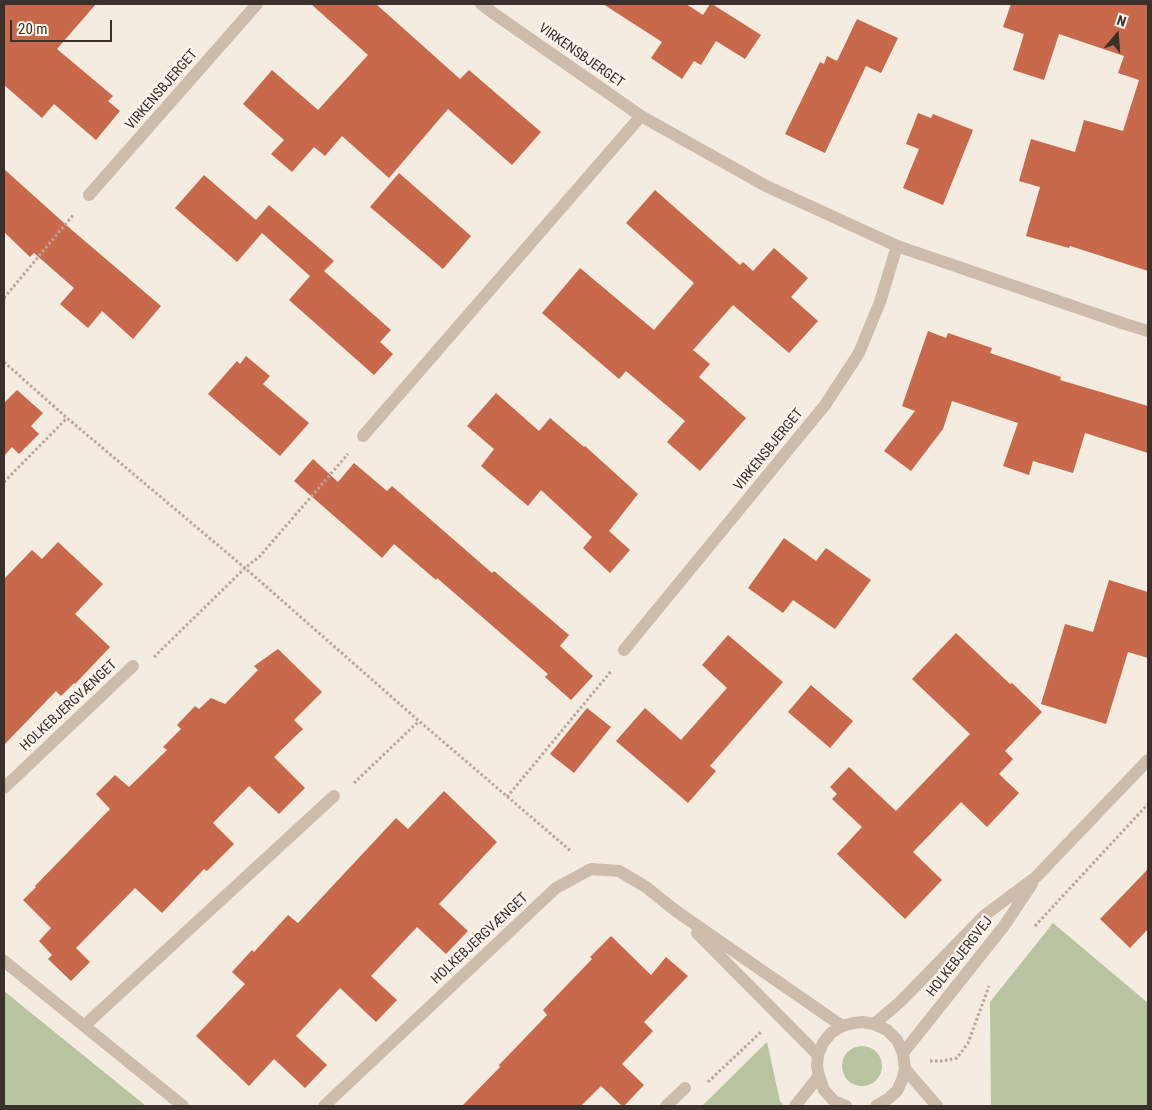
<!DOCTYPE html>
<meta charset="utf-8">
<style>
body{margin:0}
#map{position:relative;width:1152px;height:1110px;overflow:hidden;background:#f4ebe1;font-family:"Roboto Condensed",sans-serif}
canvas{display:block}
.frame{position:absolute;inset:0;border:5px solid #3b302b;pointer-events:none}
.north{position:absolute;left:1092px;top:10px;width:50px;height:50px;-webkit-text-stroke:4px #fbf5ee;paint-order:stroke;rotate:18deg;font-size:14px;font-weight:700;line-height:20px;text-align:center;color:#3b302b}
.north::after{content:'';display:block;margin:auto;width:18px;height:22px;background:#3b302b;clip-path:polygon(50% 0,100% 100%,50% 72%,0 100%)}
.scale{position:absolute;left:10px;top:20px;width:102px;height:22px;box-sizing:border-box;border:2px solid #3b302b;border-top:0;padding-left:6px;font-size:15px;line-height:18px;white-space:nowrap;color:#3b302b;-webkit-text-stroke:4px #fbf5ee;paint-order:stroke}
</style>
<div id="map">
<canvas width="1152" height="1110"></canvas>
<div class="frame"></div>
<div class="north">N</div>
<div class="scale">20 m</div>
</div>
<script>
const context = document.querySelector('canvas').getContext('2d');
context.lineJoin = 'round';
function fill(path, color) { context.fillStyle = color; context.fill(path, 'evenodd'); }
const toPath = rows => new Path2D(rows.map(r => 'M' + r).join(''));
function stroke(path, color, width, dash) { context.strokeStyle = color; context.lineWidth = width; context.lineCap = dash ? 'butt' : 'round'; context.setLineDash(dash || []); context.stroke(path); }
function label(font, color, halo, rows, align = 'center') {
  context.font = font + ' "Roboto Condensed",sans-serif'; context.lineWidth = 5; context.setLineDash([]); context.textBaseline = 'middle'; context.strokeStyle = halo; context.fillStyle = color; for (const [text, x, y, turn = 0] of rows) {
    context.save(); context.translate(x, y); context.rotate((+turn || 0) * Math.PI / 180); context.textAlign = isNaN(turn) ? turn : align; if (halo) context.strokeText(text, 0, 0); context.fillText(text, 0, 0); context.restore();
  }
}
const green = toPath([
 [1053,923,1148,1003,1148,1106,991,1106,990,1002],
 [4,991,146,1106,4,1106],
 [767,1042,780,1101,784,1106,702,1106],
 '842 1066a20 20 0 1 1 40 0a20 20 0 1 1-40 0Z'
]);
const building = toPath([
 [4,4,96,4,57,49,113,96,108,101,120,111,96,140,54,104,42,118,4,85],
 [311,4,376,4,460,79,469,70,541,132,512,165,448,109,389,178,342,136,325,156,314,147,292,172,271,154,284,140,243,104,272,70,318,110,368,55],
 [603,4,686,4,703,15,710,4,712,4,761,35,745,59,716,41,701,65,694,61,682,79,651,58,662,42],
 [1011,4,1148,4,1148,271,1070,246,1069,248,1026,236,1040,187,1019,181,1031,139,1075,152,1084,120,1123,131,1139,80,1118,73,1124,56,1059,34,1044,80,1013,70,1024,34,1003,27],
 [857,19,898,38,881,73,866,66,825,153,785,134,820,62,824,64,827,56,837,61],
 [918,113,931,118,933,114,973,130,943,205,903,188,919,149,906,144],
 [4,169,73,231,161,306,133,339,102,311,88,328,60,304,74,288,34,253,30,257,4,232],
 [399,173,471,236,443,269,370,207],
 [204,175,256,220,269,205,334,261,324,271,391,330,380,342,393,354,374,375,289,300,310,276,262,233,237,262,175,208],
 [655,190,740,265,743,262,753,271,774,248,808,278,791,297,818,321,789,353,733,305,693,350,710,364,699,377,746,418,700,471,667,442,685,421,626,371,619,379,542,313,580,268,654,330,694,283,626,223],
 [928,331,946,338,948,333,992,348,990,353,1061,377,1060,380,1148,406,1148,453,1085,433,1073,473,1033,461,1029,475,1003,466,1018,423,952,401,943,429,911,471,884,451,915,411,902,406],
 [246,356,270,376,263,384,309,423,280,456,208,394,237,361,240,364],
 [17,390,43,413,31,426,39,434,19,454,12,447,4,456,4,401,5,402],
 [496,393,539,431,550,418,584,447,585,446,638,494,609,531,630,550,610,573,583,548,592,537,541,490,528,506,481,466,494,449,467,426],
 [313,459,338,482,354,463,387,491,392,486,492,573,494,571,569,635,560,646,593,676,571,700,545,677,548,674,437,578,436,580,394,544,382,558,294,481],
 [784,538,816,561,826,548,871,580,835,629,793,600,783,613,748,588],
 [58,542,103,584,75,614,110,647,75,684,74,683,61,696,56,691,4,745,4,579,32,550,42,559],
 [1109,580,1148,592,1148,658,1128,652,1106,724,1041,704,1065,624,1093,632],
 [956,633,1010,684,1012,683,1042,712,1005,751,1013,759,999,774,1019,793,987,827,961,802,913,852,942,880,905,919,837,854,862,827,832,799,837,794,830,787,849,767,896,811,970,734,912,679],
 [728,635,783,682,710,766,716,771,688,803,616,741,645,708,681,740,727,688,702,665],
 [278,649,322,692,294,720,303,729,274,757,305,788,279,814,249,786,213,823,234,844,207,871,204,869,162,913,135,888,76,948,90,962,71,981,48,959,52,955,39,941,51,928,23,900,36,887,35,886,110,809,96,794,115,775,129,787,167,750,163,747,181,729,177,725,195,706,199,709,211,698,225,704,258,670,254,666],
 [811,685,853,721,830,748,788,712],
 [587,708,611,727,574,773,550,754],
 [444,791,497,842,439,904,468,931,446,954,417,927,371,976,397,1000,376,1022,340,988,296,1036,327,1065,305,1088,274,1059,249,1086,196,1036,245,984,232,972,252,950,254,952,288,915,298,923,396,818,408,829],
 [1148,869,1148,929,1130,948,1100,919],
 [611,936,651,975,666,957,688,976,644,1022,653,1031,622,1064,644,1085,624,1106,622,1106,601,1086,581,1106,462,1106,500,1067,499,1065,547,1015,543,1010,592,959,590,957]
]);
const path = toPath([
 [4,298,74,214],
 [4,362,67,418,245,568,419,721,572,852],
 [4,482,67,418],
 [154,657,245,568,260,556,348,454],
 [354,783,419,721],
 [507,797,612,670],
 [1035,926,1148,804],
 [930,1061,943,1061,957,1058,968,1043,989,986],
 [708,1082,762,1031]
]);
const minor = toPath([
 [481,4,493,13,641,116,766,186,897,246,1125,324,1148,331],
 [89,195,257,4],
 [363,436,641,116],
 [624,650,825,405,859,353,880,302,897,246],
 [4,788,133,666],
 [697,933,818,1055],
 [4,961,183,1106],
 [84,1026,334,796],
 [324,1106,556,888,591,869,619,871,646,887,676,911,842,1026],
 [666,1106,685,1088]
]);
const tertiary = toPath([
 [874,1024,900,1002,985,915,1036,877,1148,760],
 [903,1053,1004,926,1032,884],
 [905,1069,937,1106],
 [795,1106,819,1076],
 [846,1106,834,1101,824,1090,819,1076,817,1066,818,1055,823,1043,831,1033,842,1026,853,1023,863,1022,874,1024,887,1030,897,1040,903,1053,905,1069,902,1080,897,1091,888,1099,876,1106]
]);
const streetNames = [
 ["VIRKENSBJERGET",581,56,35],
 ["VIRKENSBJERGET",162,90,-49],
 ["VIRKENSBJERGET",769,450,-51],
 ["HOLKEBJERGVÆNGET",69,706,-43],
 ["HOLKEBJERGVÆNGET",480,939,-43],
 ["HOLKEBJERGVEJ",960,957,-52]
];
fill(green, '#b8c4a0');
fill(building, '#c8694b');
stroke(path, '#b9a596', 3, [2.5, 2.5]);
stroke(minor, '#cdbbac', 12);
stroke(tertiary, '#cdbbac', 12);
label('14px', '#3b302b', '#fbf5ee', streetNames);
</script>
